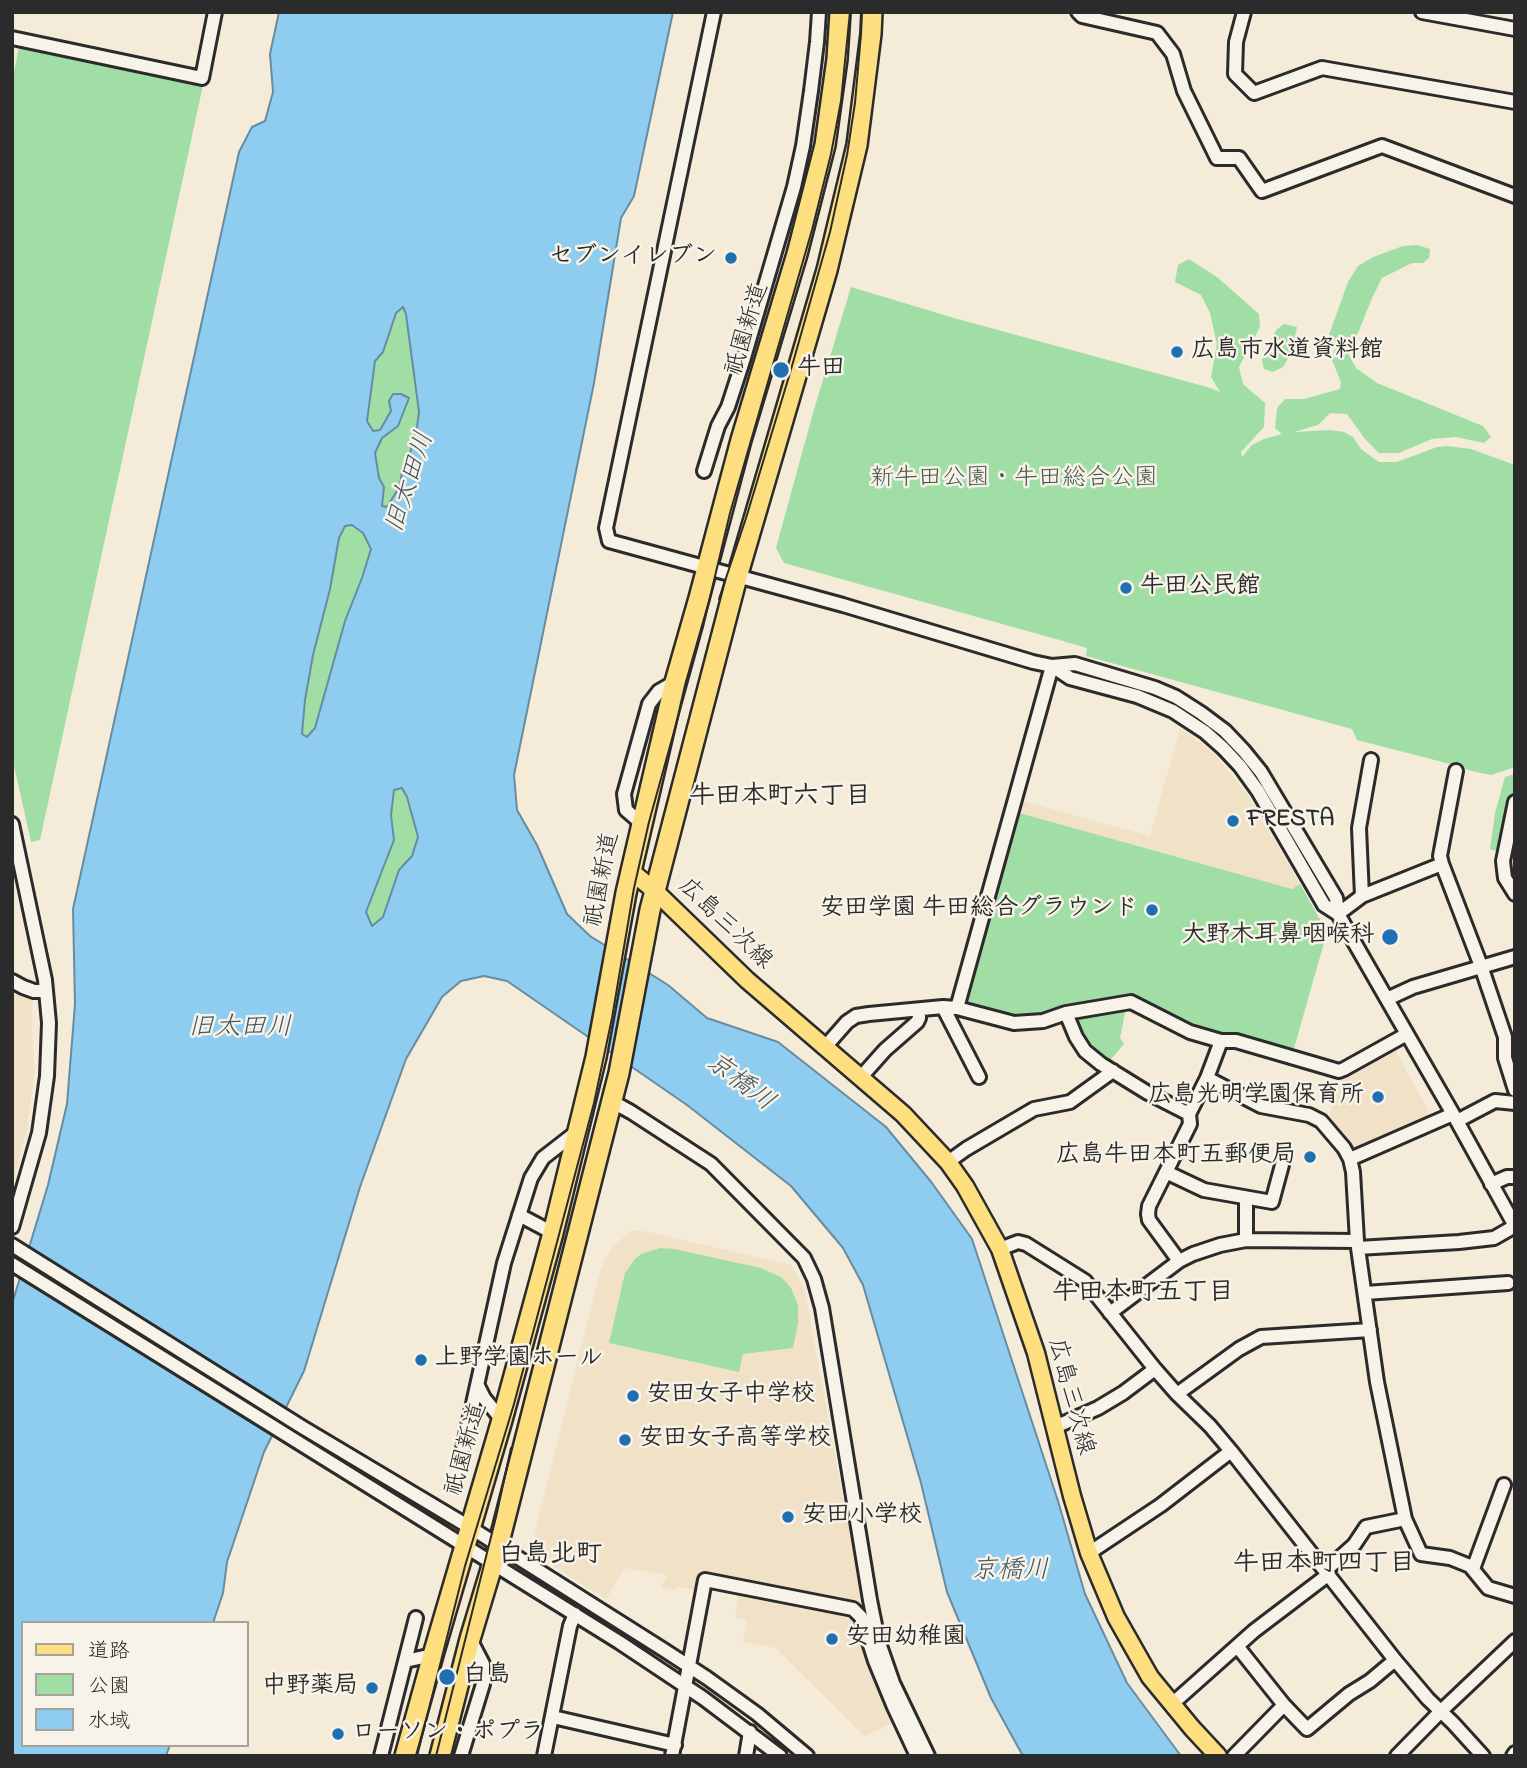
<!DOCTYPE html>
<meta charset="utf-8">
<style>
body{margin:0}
#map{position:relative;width:1527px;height:1768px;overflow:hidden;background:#f4ebd9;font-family:"Indie Flower","Klee One",sans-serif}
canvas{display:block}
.frame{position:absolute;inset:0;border:14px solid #2b2b2b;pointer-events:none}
.legend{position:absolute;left:21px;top:1621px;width:228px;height:126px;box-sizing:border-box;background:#f7f3e8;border:2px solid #a5a39c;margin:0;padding:9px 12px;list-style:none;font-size:21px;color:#2b2b2b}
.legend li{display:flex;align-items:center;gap:14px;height:35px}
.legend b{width:35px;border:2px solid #a5a39c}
</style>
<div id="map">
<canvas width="1527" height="1768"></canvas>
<div class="frame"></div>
<ul class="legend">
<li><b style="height:9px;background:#fedf80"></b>道路</li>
<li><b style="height:19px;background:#a0dea6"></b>公園</li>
<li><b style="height:19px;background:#8fcdf0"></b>水域</li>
</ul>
</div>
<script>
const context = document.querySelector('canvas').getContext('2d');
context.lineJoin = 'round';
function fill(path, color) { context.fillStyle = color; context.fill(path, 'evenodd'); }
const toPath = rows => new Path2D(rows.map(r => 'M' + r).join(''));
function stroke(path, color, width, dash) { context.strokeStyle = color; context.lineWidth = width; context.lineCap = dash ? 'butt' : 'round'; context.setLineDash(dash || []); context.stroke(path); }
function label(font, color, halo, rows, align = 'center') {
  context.font = font + ' "Indie Flower","Klee One",sans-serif'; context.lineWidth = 5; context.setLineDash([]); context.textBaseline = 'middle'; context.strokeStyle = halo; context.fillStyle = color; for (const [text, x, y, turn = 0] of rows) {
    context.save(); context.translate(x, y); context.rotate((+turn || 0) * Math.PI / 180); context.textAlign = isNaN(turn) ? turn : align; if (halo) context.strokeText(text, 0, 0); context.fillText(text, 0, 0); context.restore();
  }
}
const built = toPath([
 [1180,728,1197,740,1215,755,1246,792,1300,884,1292,889,1016,812,1019,800,1150,836],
 [12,988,33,1001,32,1023,34,1074,27,1129,12,1186],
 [1391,1048,1395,1050,1433,1119,1352,1155,1328,1121,1342,1075],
 [632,1230,649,1232,791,1265,804,1287,863,1607,699,1574,695,1590,677,1587,676,1590,661,1587,667,1575,625,1568,606,1599,531,1552,535,1530,599,1275,605,1259,614,1246],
 [739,1593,850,1615,855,1620,864,1649,893,1723,865,1736,775,1648,743,1642,747,1620,735,1617]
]);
const green = toPath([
 [19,46,203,85,40,840,31,842,12,757,12,83],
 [1417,245,1430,249,1429,258,1423,263,1412,263,1382,278,1372,298,1358,333,1351,343,1333,341,1329,335,1348,282,1358,266,1373,257,1403,246],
 [1189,259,1217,277,1259,314,1260,327,1239,367,1243,384,1265,403,1264,427,1241,452,1242,457,1252,445,1264,439,1282,434,1275,428,1277,408,1285,399,1304,399,1340,389,1341,382,1332,360,1334,350,1338,348,1346,350,1356,368,1377,383,1483,426,1491,437,1484,443,1456,437,1432,439,1399,453,1379,453,1365,439,1347,414,1330,413,1318,425,1294,432,1329,430,1344,432,1353,437,1361,449,1379,462,1397,462,1437,447,1448,446,1471,449,1515,465,1515,767,1491,775,1472,771,1450,764,1357,740,1352,729,1086,656,1087,648,1063,641,784,563,776,548,813,413,851,287,954,318,1207,387,1220,392,1211,377,1217,344,1210,313,1201,295,1175,282,1178,265],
 [403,306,406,314,419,412,417,427,408,461,402,470,400,486,388,507,382,506,384,487,379,478,375,453,382,438,398,426,391,410,380,430,373,431,367,421,375,360,383,352,396,312],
 [1284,324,1297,327,1291,354,1283,367,1273,372,1264,369,1262,360,1276,330],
 [352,525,363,533,371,549,362,578,345,621,315,728,307,737,302,734,305,700,313,655,330,589,339,538,344,526],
 [1515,774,1515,788,1509,805,1499,852,1490,849,1495,813,1505,777],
 [402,788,407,796,418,836,412,856,399,870,383,917,372,926,366,912,394,841,391,815,394,790],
 [1016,812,1292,889,1300,884,1327,932,1293,1052,1193,1024,1132,995,1062,1008,1044,1015,1015,1016,969,1003,965,997],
 [1126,1008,1120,1038,1124,1044,1106,1065,1093,1055,1071,1018],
 [660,1248,674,1249,761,1268,781,1277,791,1288,798,1305,798,1323,793,1348,743,1354,739,1372,609,1343,625,1273,635,1259,641,1254]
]);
const water = toPath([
 [279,12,673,12,634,196,621,218,594,383,514,775,517,810,537,845,567,914,590,936,668,985,707,1018,778,1042,886,1127,932,1183,972,1239,1058,1501,1085,1594,1127,1683,1181,1756,1023,1756,991,1698,947,1592,921,1483,863,1285,843,1248,791,1186,687,1105,507,981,484,976,461,981,442,997,406,1059,360,1187,304,1371,264,1452,227,1562,223,1593,213,1623,23,1623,23,1745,170,1745,166,1756,12,1756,12,1304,48,1185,67,1104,75,1004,73,909,239,152,252,127,265,121,273,92,270,54,279,12],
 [403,307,406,314,419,412,417,427,408,461,402,470,400,486,387,507,382,506,384,487,379,478,375,453,382,438,398,426,409,398,401,394,393,394,389,401,391,411,380,430,373,431,367,421,375,361,383,352,396,313,403,307],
 [352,525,363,533,371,549,362,578,345,621,315,728,307,737,302,734,305,700,313,655,330,589,339,538,345,526,352,525],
 [402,788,407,797,418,837,412,856,399,870,383,917,372,926,366,912,394,840,391,815,394,790,402,788]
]);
const minor = toPath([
 [714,12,606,528,609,541,843,605,1033,662,1052,666,1075,664,1155,688,1176,697,1201,713,1225,731,1244,751,1261,772,1336,898,1338,914],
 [1078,12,1082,16,1157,33,1173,54,1184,91,1217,158,1239,158,1262,191,1382,146,1515,196],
 [1244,12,1236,42,1235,74,1254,93,1322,68,1515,102],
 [1422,12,1515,29],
 [12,38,202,78,215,12],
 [704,471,718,426,728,407,743,361,794,187,803,146,811,91,817,42,819,12],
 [1052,666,1070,678,1137,696,1173,711,1205,732,1223,748,1240,766,1258,791,1324,905,1338,914,1457,1121,1515,1226],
 [1456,771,1440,856,1442,864,1481,966,1505,1037,1505,1058,1515,1090],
 [1515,802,1503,861,1505,878,1515,894],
 [641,823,626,810,624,794,649,704,659,691,675,682],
 [12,824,45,980,49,1023,47,1076,39,1133,12,1227],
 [1362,896,1442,864],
 [1338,914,1362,896,1359,828,1371,760],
 [12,981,23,987,34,991,46,991],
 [1387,999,1413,987,1515,957],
 [943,1007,979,1077],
 [957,1008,1052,666],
 [1066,1013,1076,1037,1085,1051,1101,1064,1148,1093,1189,1114],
 [1221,1041,1207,1078,1261,1106,1309,1115,1321,1121,1344,1148,1350,1159,1353,1172,1357,1241,1377,1382,1405,1519,1421,1554,1450,1558,1470,1566,1488,1588,1515,1596],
 [825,1047,847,1022,856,1016,869,1014,943,1007,957,1008,1014,1023,1043,1021,1066,1013,1131,1002,1190,1032,1221,1041,1236,1041,1339,1071,1344,1069,1407,1034],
 [861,1077,885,1050,917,1022,919,1018,919,1010],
 [611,1101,631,1112,711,1164,804,1258,814,1279,822,1308,870,1600,878,1640,893,1683,928,1756],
 [1457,1121,1495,1101,1515,1103],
 [1350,1159,1453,1114],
 [948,1162,966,1149,1034,1109,1070,1102,1113,1071],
 [1166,1172,1204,1190,1272,1202,1282,1165],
 [1491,1184,1507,1177,1515,1177],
 [519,1215,553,1233],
 [1246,1240,1246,1198],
 [12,1245,302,1427,471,1528,664,1650,707,1678,757,1714,807,1756],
 [1358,1248,1459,1242,1494,1238,1515,1226],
 [1000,1249,1018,1242,1026,1244,1085,1281,1155,1369,1177,1394,1210,1426,1231,1451,1395,1660,1428,1699,1453,1723,1483,1756],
 [1179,1261,1149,1220,1148,1214,1149,1206,1190,1124,1189,1114,1207,1078],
 [12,1264,619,1642,703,1698,780,1756],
 [1365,1293,1508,1283],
 [1110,1313,1179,1261,1193,1254,1220,1245,1246,1240,1357,1241],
 [478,1386,484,1398,502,1420],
 [1177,1394,1239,1349,1261,1337,1370,1330],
 [1055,1427,1098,1408,1123,1393,1155,1369],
 [463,1449,504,1263,531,1178,543,1158,579,1130],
 [1089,1553,1161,1505,1231,1451],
 [1473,1569,1504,1485],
 [1326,1570,1354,1545,1366,1527,1405,1519],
 [1237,1646,1284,1705,1307,1729,1349,1694,1370,1681,1395,1660],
 [405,1661,433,1655],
 [1172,1704,1254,1631,1329,1574],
 [553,1717,675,1745],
 [381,1756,416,1618],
 [461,1756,483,1684,483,1664,470,1639],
 [544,1756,570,1626,575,1614],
 [672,1756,705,1580,853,1609,861,1617,875,1661,894,1707,917,1756],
 [746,1756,750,1732],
 [1234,1756,1284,1705],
 [1397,1756,1441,1711,1515,1641],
 [1513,1756,1515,1753]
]);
const major = toPath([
 [632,872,655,891,747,980,903,1114,948,1162,965,1186,1000,1249,1036,1353,1072,1496,1089,1553,1116,1617,1150,1677,1192,1728,1218,1756]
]);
const highway = toPath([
 [405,1756,433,1655,502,1420,553,1233,596,1057,626,893,675,682,699,598,741,440,797,254,825,145,837,59,840,12],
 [440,1756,470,1639,498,1546,619,1073,650,910,737,577,827,270,857,145,871,34,872,12]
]);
const tram = toPath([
 [719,599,746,518,790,373,830,232,847,155,855,103,861,34,862,12],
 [417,1756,465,1566,514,1404,594,1103,612,1018,634,888,649,822,703,627,730,513,812,230,831,154,841,101,850,12],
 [436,1756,496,1517,511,1448]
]);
const markers = [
 [731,258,7,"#1f6fb2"],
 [1177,352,7,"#1f6fb2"],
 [781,370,9,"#1f6fb2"],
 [1126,588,7,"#1f6fb2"],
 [1233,821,7,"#1f6fb2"],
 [1152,910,7,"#1f6fb2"],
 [1390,937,9,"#1f6fb2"],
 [1378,1097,7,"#1f6fb2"],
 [1310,1157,7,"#1f6fb2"],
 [421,1360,7,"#1f6fb2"],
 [633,1396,7,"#1f6fb2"],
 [625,1440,7,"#1f6fb2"],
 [788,1517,7,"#1f6fb2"],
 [832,1639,7,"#1f6fb2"],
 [447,1677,9,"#1f6fb2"],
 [372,1688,7,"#1f6fb2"],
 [338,1734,7,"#1f6fb2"]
];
const poiNames = [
 ["セブンイレブン",717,258,"right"],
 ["広島市水道資料館",1191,352],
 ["牛田",797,370],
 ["牛田公民館",1140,588],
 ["FRESTA",1247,821],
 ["安田学園 牛田総合グラウンド",1138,910,"right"],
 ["大野木耳鼻咽喉科",1374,937,"right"],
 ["広島光明学園保育所",1364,1097,"right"],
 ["広島牛田本町五郵便局",1296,1157,"right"],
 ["上野学園ホール",435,1360],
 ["安田女子中学校",647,1396],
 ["安田女子高等学校",639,1440],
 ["安田小学校",802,1517],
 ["安田幼稚園",846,1639],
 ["白島",463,1677],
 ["中野薬局",358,1688,"right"],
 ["ローソン・ポプラ",352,1734]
];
const streetNames = [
 ["祇園新道",749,330,-73],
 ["祇園新道",604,880,-79],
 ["広島三次線",724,925,44],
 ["広島三次線",1069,1397,75],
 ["祇園新道",468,1450,-74]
];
const parkNames = [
 ["新牛田公園・牛田総合公園",1014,480]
];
const waterNames = [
 ["旧太田川",412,483,-72],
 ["旧太田川",240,1030],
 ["京橋川",739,1084,37],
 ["京橋川",1010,1573]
];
const neighbourhoodNames = [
 ["牛田本町六丁目",780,799],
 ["牛田本町五丁目",1143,1295],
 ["白島北町",550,1557],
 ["牛田本町四丁目",1324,1566]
];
fill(built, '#f1e2c7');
fill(green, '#a0dea6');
fill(water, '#8fcdf0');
stroke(water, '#678ca1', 2);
stroke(minor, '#2b2b2b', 18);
stroke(major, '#2b2b2b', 21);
stroke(highway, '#2b2b2b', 24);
stroke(minor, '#f7f3e8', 12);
stroke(major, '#fedf80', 16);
stroke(highway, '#fedf80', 19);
stroke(tram, '#2b2b2b', 2);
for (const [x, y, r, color] of markers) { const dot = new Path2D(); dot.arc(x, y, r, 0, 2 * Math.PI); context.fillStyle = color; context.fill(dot); stroke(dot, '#f7f3e8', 2.5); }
label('bold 24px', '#2b2b2b', '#f7f3e8', poiNames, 'left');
label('24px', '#2b2b2b', '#f7f3e8', streetNames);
label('24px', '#48584a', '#f7f3e8', parkNames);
label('italic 26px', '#44545c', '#f7f3e8', waterNames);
label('bold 26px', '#2b2b2b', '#f7f3e8', neighbourhoodNames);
</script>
